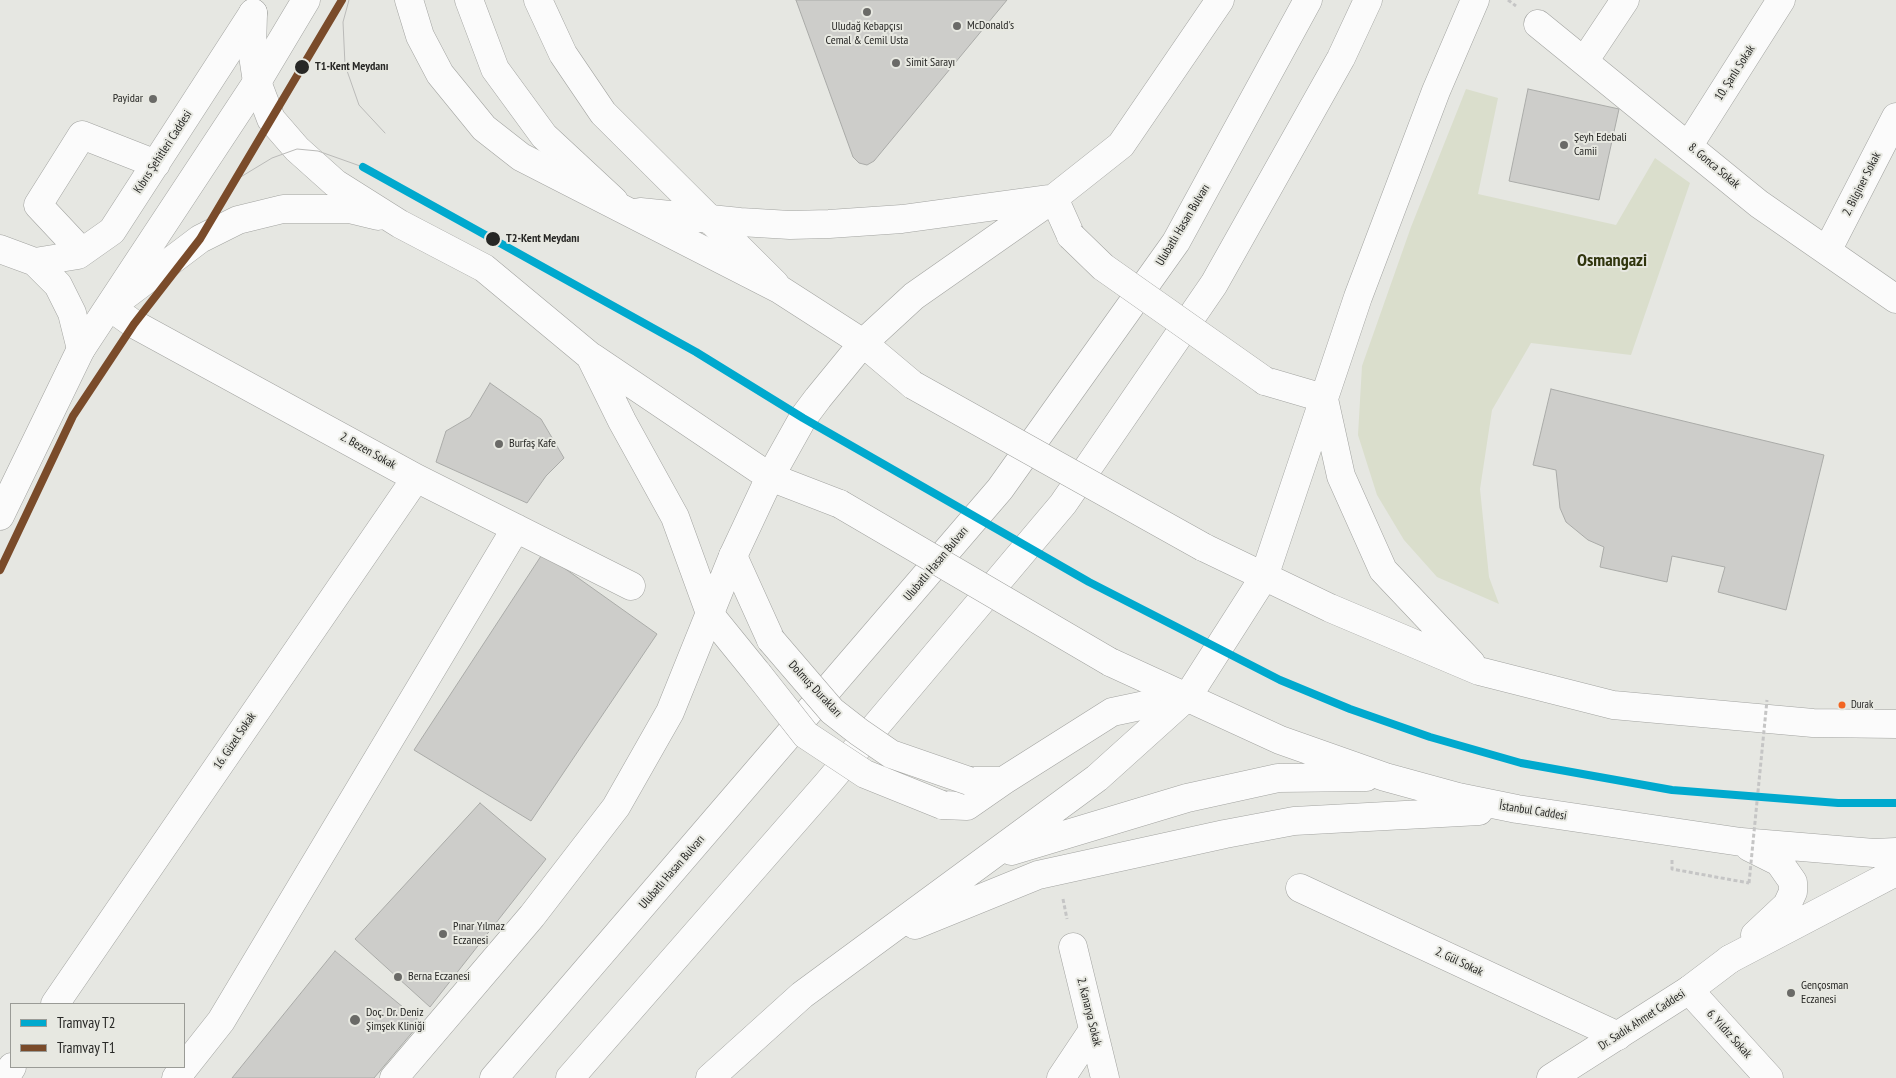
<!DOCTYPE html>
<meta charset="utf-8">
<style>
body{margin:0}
#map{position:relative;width:1896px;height:1078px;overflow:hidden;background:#e6e7e2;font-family:"PT Sans Narrow",sans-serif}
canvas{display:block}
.legend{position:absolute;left:10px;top:1003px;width:175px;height:65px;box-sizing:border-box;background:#e7e8e1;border:1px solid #9a9b96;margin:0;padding:6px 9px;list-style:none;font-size:15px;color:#272725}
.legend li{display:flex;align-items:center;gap:10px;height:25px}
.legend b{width:25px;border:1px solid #9a9b96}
</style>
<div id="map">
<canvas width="1896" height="1078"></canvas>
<ul class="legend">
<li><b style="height:6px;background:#00a9ce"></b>Tramvay T2</li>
<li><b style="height:6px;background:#7a4b2a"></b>Tramvay T1</li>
</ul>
</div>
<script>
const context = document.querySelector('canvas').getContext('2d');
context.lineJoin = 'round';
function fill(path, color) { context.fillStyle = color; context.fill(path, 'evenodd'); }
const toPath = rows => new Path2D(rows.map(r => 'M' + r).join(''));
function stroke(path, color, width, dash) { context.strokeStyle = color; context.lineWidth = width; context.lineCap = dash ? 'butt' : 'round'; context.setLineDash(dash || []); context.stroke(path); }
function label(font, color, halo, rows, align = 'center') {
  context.font = font + ' "PT Sans Narrow",sans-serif'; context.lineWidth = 4; context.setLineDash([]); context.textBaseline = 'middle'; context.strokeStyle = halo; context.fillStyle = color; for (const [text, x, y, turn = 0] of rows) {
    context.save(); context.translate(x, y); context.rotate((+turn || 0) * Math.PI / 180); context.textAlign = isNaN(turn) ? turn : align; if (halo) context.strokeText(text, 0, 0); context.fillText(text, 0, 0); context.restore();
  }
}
const green = toPath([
 [1466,89,1498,98,1478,194,1616,225,1655,158,1690,183,1631,355,1531,343,1492,410,1480,489,1489,577,1499,604,1437,577,1404,540,1377,495,1358,435,1362,366,1411,227]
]);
const building = toPath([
 [796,0,1007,0,874,161,867,165,859,163,853,157,796,0],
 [1528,89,1619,109,1599,200,1509,181,1528,89],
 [490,383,541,419,564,458,546,476,527,503,436,462,446,431,470,417,490,383],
 [1551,389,1824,455,1786,610,1718,592,1725,567,1672,556,1667,582,1600,567,1604,547,1588,540,1566,522,1560,508,1556,470,1533,465,1551,389],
 [543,553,657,634,531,821,414,750,543,553],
 [480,803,546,859,430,1007,355,939,480,803],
 [335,951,421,1022,374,1078,232,1078,335,951]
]);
const path = toPath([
 [1508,0,1516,6],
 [1672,860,1672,869,1749,883],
 [1063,899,1067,919]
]);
const minor = toPath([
 [469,0,495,69,544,136,614,201],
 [538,0,563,54,603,113,775,284],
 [1538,24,1759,204,1896,299],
 [1585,60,1625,0],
 [1689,145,1781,0],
 [0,249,35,262,58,285,72,313,81,349],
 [1827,251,1896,117],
 [82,252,38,205,82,135,156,164],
 [35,262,78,255,112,231,253,13],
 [110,307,134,324,416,478,631,586],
 [733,556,771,640],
 [711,616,758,674],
 [969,781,1003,781,1112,712,1188,696],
 [942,805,967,806,1003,781],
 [1300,888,1618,1036],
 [1073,947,1105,1078],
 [1689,990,1769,1078],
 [55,1004,416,478],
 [5,1078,12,1067],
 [176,1078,221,1021,516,528],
 [1061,1078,1093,1030]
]);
const major = toPath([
 [0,516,81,349,257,82,306,0],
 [1551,1078,1689,990,1730,959]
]);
const highway = toPath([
 [409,0,420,36,440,74,484,128,521,157,779,289,863,343,913,385],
 [253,13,252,49,257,82,271,119,297,149,335,183,400,224,484,268,590,356,622,421,675,517,711,616],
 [1054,198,1071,236],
 [640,212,740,222,790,225,829,224,902,219,1048,199],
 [110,307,200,239,238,220,283,209,349,209,378,216],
 [592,357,770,477,840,504],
 [1265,381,1323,398],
 [1324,399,1341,476,1383,570,1471,663],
 [1203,547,1330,608,1479,671,1613,705,1813,723,1896,724],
 [1110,662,1280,740,1385,777,1458,797,1517,809,1741,842,1874,853,1896,852],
 [1749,847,1779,862,1793,882,1793,892,1787,905,1755,935],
 [1011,851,1187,798,1278,778,1366,777],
 [915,925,1038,875,1225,834,1294,821,1479,811],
 [1730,959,1896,872],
 [394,1078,532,916,616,807,670,712,733,556,770,477,803,418,818,398,863,343,914,296,1054,198,1121,145,1220,0],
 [494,1078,1000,489,1176,242,1308,0],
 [570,1078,827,784,1063,504,1214,284,1341,58,1368,0],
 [710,1078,802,995,1097,778,1188,696,1264,577,1358,297,1436,91,1475,0]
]);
const tram = toPath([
 [349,0,343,22,345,65,359,105,385,133],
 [234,181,272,158,297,149,318,151,363,167]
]);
const pathBridge = toPath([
 [1749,883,1767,700]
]);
const minorBridge = toPath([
 [771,640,832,711,859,732,891,754,969,781],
 [758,674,806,735,865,774,942,805]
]);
const highwayBridge = toPath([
 [1071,236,1103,267,1265,381],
 [913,385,1203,547],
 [840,504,1110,662]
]);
const tram1 = toPath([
 [363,167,696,352,803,418,1089,582,1280,680,1350,709,1430,737,1521,763,1672,790,1838,803,1896,803]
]);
const tram2 = toPath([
 [0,570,73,416,134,324,200,239,342,0]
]);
const markers = [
 [867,12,5,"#6a6a67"],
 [957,26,5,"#6a6a67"],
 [896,63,5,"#6a6a67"],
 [302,67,8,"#272725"],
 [153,99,5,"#6a6a67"],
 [1564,145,5,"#6a6a67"],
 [493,239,8,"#272725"],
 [499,444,5,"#6a6a67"],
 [1842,705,4.5,"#f26522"],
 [443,934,5,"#6a6a67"],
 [398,977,5,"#6a6a67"],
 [1791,993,5,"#6a6a67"],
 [355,1020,6,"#6a6a67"]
];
const busNames = [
 ["Durak",1851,705]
];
const poiNames = [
 ["McDonald's",967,26],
 ["Uludağ Kebapçısı",867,27,"center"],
 ["Cemal & Cemil Usta",867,41,"center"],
 ["Simit Sarayı",906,63],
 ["Payidar",143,99,"right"],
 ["Şeyh Edebali",1574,138],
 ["Camii",1574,152],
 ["Burfaş Kafe",509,444],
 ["Pınar Yılmaz",453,927],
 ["Eczanesi",453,941],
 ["Berna Eczanesi",408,977],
 ["Gençosman",1801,986],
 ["Eczanesi",1801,1000],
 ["Doç. Dr. Deniz",366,1013],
 ["Şimşek Kliniği",366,1027]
];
const stopNames = [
 ["T1-Kent Meydanı",315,67],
 ["T2-Kent Meydanı",506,239]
];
const streetNames = [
 ["10. Şanlı Sokak",1735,73,-57],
 ["Kıbrıs Şehitleri Caddesi",163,152,-57],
 ["8. Gonca Sokak",1714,166,40],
 ["2. Bilginer Sokak",1862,184,-63],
 ["Ulubatlı Hasan Bulvarı",1183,225,-59],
 ["2. Bezen Sokak",368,451,29],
 ["Ulubatlı Hasan Bulvarı",936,564,-50],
 ["Dolmuş Durakları",815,689,47],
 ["16. Güzel Sokak",235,741,-56],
 ["İstanbul Caddesi",1533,811,9],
 ["Ulubatlı Hasan Bulvarı",672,872,-49],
 ["2. Gül Sokak",1459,962,25],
 ["2. Kanarya Sokak",1089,1012,76],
 ["Dr. Sadık Ahmet Caddesi",1642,1020,-33],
 ["6. Yıldız Sokak",1729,1034,48]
];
const districtNames = [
 ["Osmangazi",1612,261]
];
fill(green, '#dadecc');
fill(building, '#cdcdca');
stroke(building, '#aaaba8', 1);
stroke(minor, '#a2a3a0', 29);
stroke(major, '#a2a3a0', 29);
stroke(highway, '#a2a3a0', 29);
stroke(path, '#c5c5c5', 3, [4, 2.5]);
stroke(minor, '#fbfbfb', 28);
stroke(major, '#fbfbfb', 28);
stroke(highway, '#fbfbfb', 28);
stroke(tram, '#babab8', 1);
stroke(minorBridge, '#a2a3a0', 29, []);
stroke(highwayBridge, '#a2a3a0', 29, []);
stroke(pathBridge, '#c5c5c5', 3, [4, 2.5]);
stroke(minorBridge, '#fbfbfb', 28);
stroke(highwayBridge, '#fbfbfb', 28);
stroke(tram1, '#00a9ce', 8);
stroke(tram2, '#7a4b2a', 8);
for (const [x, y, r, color] of markers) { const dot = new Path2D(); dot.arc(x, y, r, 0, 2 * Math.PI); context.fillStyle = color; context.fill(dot); stroke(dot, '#e7e8e1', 2); }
label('11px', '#272725', '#e7e8e1', busNames, 'left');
label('12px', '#272725', '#e7e8e1', poiNames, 'left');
label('bold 12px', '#272725', '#e7e8e1', stopNames, 'left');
label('12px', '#272725', '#e7e8e1', streetNames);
label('bold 18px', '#30350d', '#e7e8e1', districtNames);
</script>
